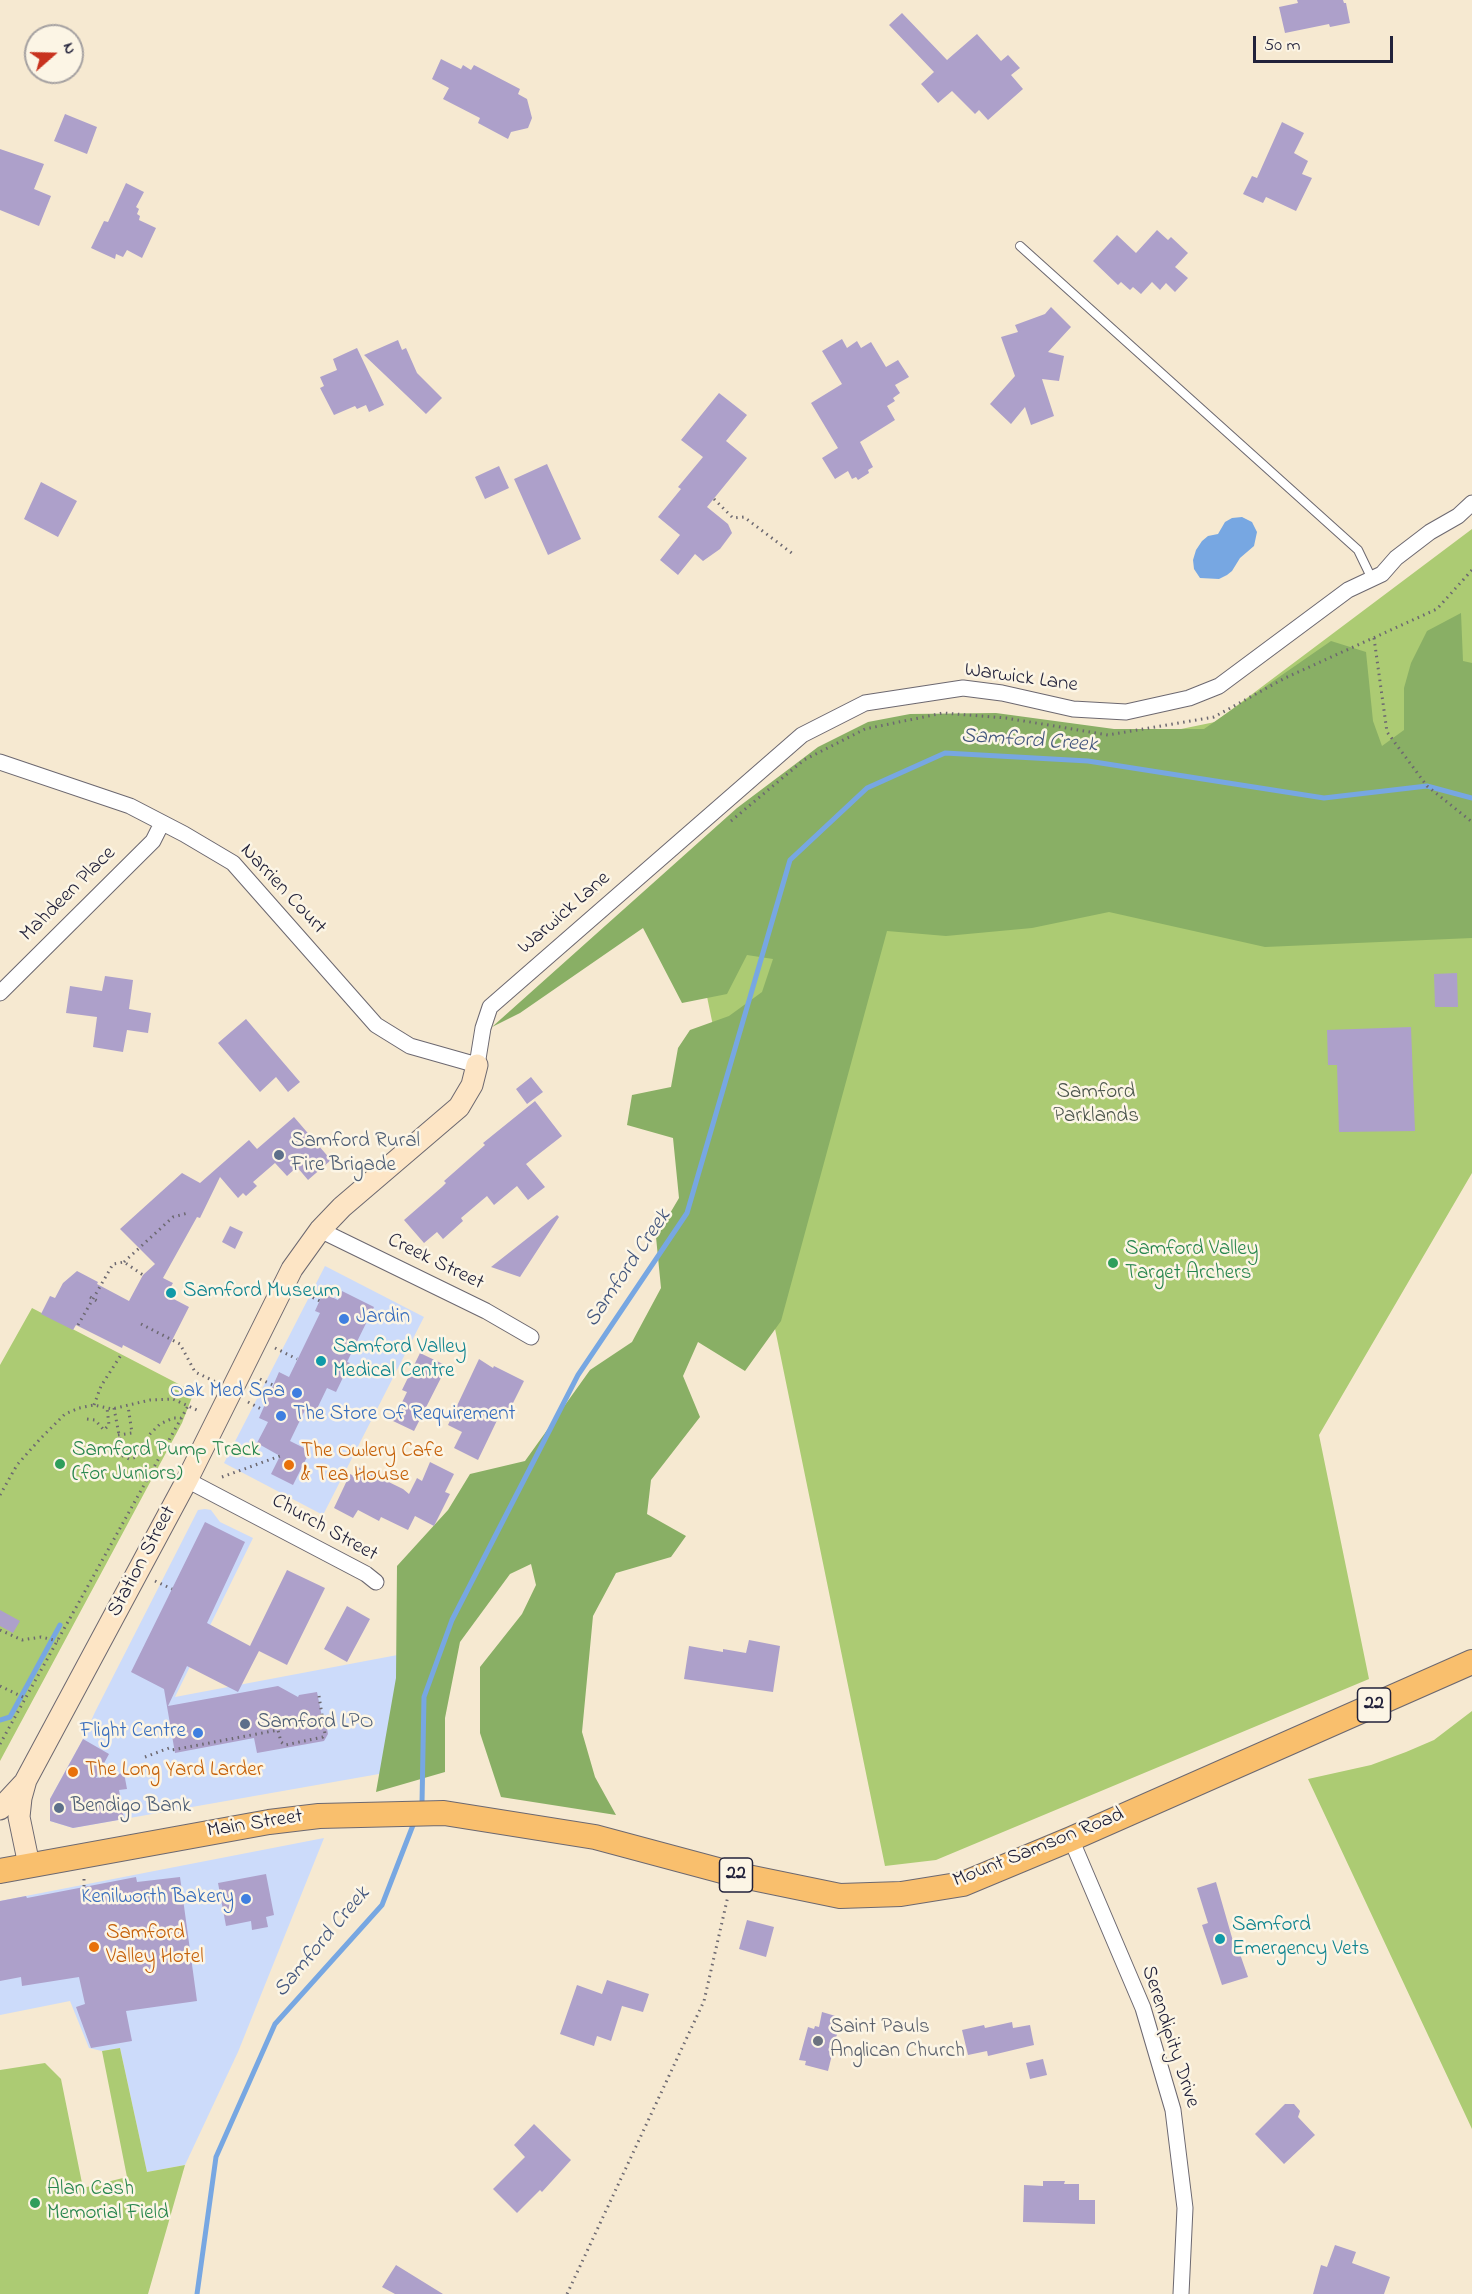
<!DOCTYPE html>
<style>
body{margin:0}
#map{position:relative;width:1472px;height:2294px;overflow:hidden;background:#f6e9d1;font-family:"Indie Flower",sans-serif}
canvas{display:block}
.north{position:absolute;left:24px;top:24px;width:60px;height:60px;box-sizing:border-box;background:#fcf5e5;border:2px solid #a5a1a1;border-radius:50%;rotate:70deg;font-size:16px;font-weight:700;line-height:24px;text-align:center;color:#22223b}
.north::after{content:'';display:block;margin:auto;width:21px;height:27px;background:#c8321e;clip-path:polygon(50% 0,100% 100%,50% 72%,0 100%)}
.scale{position:absolute;left:1253px;top:36px;width:140px;height:27px;box-sizing:border-box;border:3px solid #22223b;border-top:0;padding-left:8px;font-size:18px;line-height:21px;white-space:nowrap;color:#22223b;-webkit-text-stroke:4px #fcf5e5;paint-order:stroke}
</style>
<div id="map">
<canvas width="1472" height="2294"></canvas>
<div class="north">N</div>
<div class="scale">50 m</div>
</div>
<script>
const context = document.querySelector('canvas').getContext('2d');
context.lineJoin = 'round';
function fill(path, color) { context.fillStyle = color; context.fill(path, 'evenodd'); }
const toPath = rows => new Path2D(rows.map(r => 'M' + r).join(''));
function stroke(path, color, width, dash) { context.strokeStyle = color; context.lineWidth = width; context.lineCap = dash ? 'butt' : 'round'; context.setLineDash(dash || []); context.stroke(path); }
function label(font, color, halo, rows, align = 'center') {
  context.font = font + ' "Indie Flower",sans-serif'; context.lineWidth = 5; context.setLineDash([]); context.textBaseline = 'middle'; context.strokeStyle = halo; context.fillStyle = color; for (const [text, x, y, turn = 0] of rows) {
    context.save(); context.translate(x, y); context.rotate((+turn || 0) * Math.PI / 180); context.textAlign = isNaN(turn) ? turn : align; if (halo) context.strokeText(text, 0, 0); context.fillText(text, 0, 0); context.restore();
  }
}
const built = toPath([
 [325,1266,424,1317,323,1515,224,1463],
 [205,1509,211,1510,220,1522,253,1538,175,1697,408,1653,413,1768,73,1828,50,1821,50,1799,83,1739,95,1712,198,1510],
 [324,1838,238,2052,185,2165,147,2172,120,2048,102,2051,89,2048,70,2001,0,2015,0,1901]
]);
const green = toPath([
 [1472,529,1472,1173,1319,1435,1369,1679,936,1860,885,1866,686,894,1094,747,1215,722],
 [32,1308,194,1392,182,1423,0,1761,0,1365],
 [1472,1711,1472,2129,1308,1779,1371,1765,1406,1752,1434,1740],
 [120,2048,147,2172,185,2165,148,2294,0,2294,0,2070,45,2063,61,2079,83,2188,127,2177,102,2051]
]);
const forest = toPath([
 [1461,613,1463,661,1472,663,1472,938,1265,947,1109,912,1032,928,946,936,887,931,781,1321,745,1371,698,1342,683,1376,700,1417,651,1480,647,1514,686,1536,671,1557,616,1573,593,1616,582,1732,595,1777,616,1815,501,1797,480,1733,480,1667,522,1614,536,1585,531,1564,510,1574,460,1642,445,1718,445,1772,376,1792,396,1678,397,1566,448,1510,470,1474,525,1461,590,1370,632,1342,661,1288,656,1237,679,1198,673,1138,627,1125,632,1095,671,1087,678,1048,690,1030,729,1016,762,992,773,959,747,955,727,994,682,1003,643,928,520,1013,492,1027,737,808,818,747,868,722,910,714,996,713,1114,729,1204,729,1331,641,1366,652,1373,721,1382,746,1404,730,1404,688,1411,663,1427,631]
]);
const water = toPath([
 [1242,517,1252,522,1257,532,1254,546,1240,558,1232,571,1227,575,1219,579,1200,578,1194,569,1193,560,1196,550,1202,541,1208,536,1218,534,1225,522,1232,518]
]);
const stream = toPath([
 [0,1720,10,1717,60,1625],
 [420,1808,422,1803,424,1697,452,1620,578,1375,687,1213,790,860,867,788,945,753,1088,761,1324,798,1427,786,1472,798],
 [197,2294,216,2157,275,2024,382,1905,415,1820]
]);
const building = toPath([
 [1297,0,1343,0,1344,3,1346,3,1350,23,1330,27,1329,24,1285,33,1279,7,1298,3],
 [902,13,947,60,977,34,1001,61,1008,55,1020,68,1011,75,1023,89,988,120,979,110,975,114,952,91,938,103,921,84,934,72,889,25],
 [441,59,461,69,463,65,471,70,474,65,520,89,518,94,527,99,532,118,528,128,511,132,508,139,478,123,480,118,443,99,449,88,432,79],
 [65,114,97,127,87,154,54,141],
 [1282,122,1304,133,1294,153,1308,161,1302,174,1312,178,1296,211,1266,197,1263,203,1243,194,1252,176,1257,178],
 [0,149,44,164,34,189,51,196,39,226,0,210],
 [126,183,144,192,136,207,139,209,137,214,140,216,139,220,156,228,142,258,127,250,123,257,116,254,115,259,91,248,104,221,108,222],
 [1157,230,1168,240,1171,237,1188,253,1175,267,1188,278,1175,292,1166,283,1160,290,1152,282,1141,294,1133,287,1130,290,1121,282,1118,285,1093,261,1117,235,1136,253],
 [1051,307,1071,327,1048,352,1064,356,1059,381,1042,379,1054,416,1031,425,1025,407,1011,424,990,404,1015,376,1001,337,1018,332,1015,325,1045,314],
 [842,339,847,348,857,341,861,348,871,342,886,367,898,360,909,377,895,385,900,393,893,398,895,401,887,406,895,420,860,442,873,467,868,470,869,473,858,480,856,477,852,479,848,471,835,479,822,458,838,448,811,403,842,384,822,351],
 [398,340,402,350,406,348,417,373,442,398,426,414,364,355],
 [357,348,384,405,369,412,366,405,357,409,355,406,334,415,320,388,324,386,320,377,337,370,333,359],
 [719,393,747,415,726,441,747,458,707,507,728,524,732,533,720,549,703,561,695,554,678,575,660,560,680,535,658,517,681,489,678,487,703,457,681,440],
 [547,464,581,539,548,555,514,479],
 [499,466,509,488,485,499,475,477],
 [41,482,77,501,58,537,24,519],
 [1457,973,1458,1007,1435,1007,1434,974],
 [105,976,133,980,129,1009,151,1013,148,1033,127,1030,123,1052,93,1047,97,1017,66,1013,70,986,102,991],
 [246,1019,300,1082,288,1092,276,1077,260,1092,218,1043],
 [1411,1027,1415,1131,1339,1132,1337,1065,1328,1065,1327,1030],
 [531,1077,543,1092,527,1104,516,1089],
 [535,1101,562,1136,526,1164,545,1187,528,1200,517,1186,494,1205,487,1196,461,1218,463,1221,443,1239,437,1232,424,1243,404,1220,442,1187,446,1183,444,1181,485,1145,483,1143],
 [294,1117,331,1160,308,1180,297,1167,287,1176,275,1163,253,1182,257,1186,246,1196,243,1193,238,1198,220,1177,200,1218,197,1217,163,1278,173,1283,166,1295,189,1307,160,1364,123,1345,122,1348,76,1325,73,1330,41,1314,50,1296,55,1298,63,1283,77,1271,98,1282,97,1284,129,1301,143,1275,155,1264,120,1229,182,1173,200,1183,249,1140,257,1149],
 [557,1215,559,1217,520,1277,491,1267],
 [230,1226,243,1232,235,1249,222,1242],
 [342,1291,374,1307,347,1362,350,1363,336,1392,327,1388,314,1415,305,1410,290,1441,310,1451,293,1485,271,1474,280,1456,257,1443,268,1422,259,1418,279,1372,289,1377,320,1313,315,1311,323,1293,338,1300],
 [420,1353,447,1366,414,1431,393,1421,407,1392,402,1390],
 [479,1359,493,1368,494,1366,524,1381,508,1413,502,1410,478,1460,454,1448,462,1432,448,1425],
 [430,1462,454,1474,445,1492,450,1494,434,1526,415,1516,408,1530,381,1517,379,1521,358,1510,353,1518,334,1508,350,1474,354,1476,358,1467,403,1489,409,1494,417,1478,422,1481],
 [205,1522,245,1542,207,1623,250,1646,287,1570,325,1588,287,1665,259,1651,238,1692,187,1666,168,1706,278,1686,298,1697,299,1695,317,1692,322,1717,325,1718,328,1734,324,1741,257,1753,254,1738,175,1753,164,1689,131,1672],
 [347,1606,370,1619,347,1662,324,1649],
 [0,1610,20,1621,13,1633,0,1626],
 [749,1640,780,1646,773,1692,684,1679,689,1646,723,1652,723,1649,746,1653],
 [83,1739,109,1754,96,1778,124,1773,127,1789,119,1790,124,1819,73,1828,50,1821,50,1799],
 [266,1874,274,1915,266,1917,268,1927,252,1930,251,1921,226,1926,218,1883],
 [136,1877,137,1882,180,1877,197,2001,126,2011,132,2041,91,2048,76,2007,85,2004,79,1977,22,1986,21,1977,0,1981,0,1901,26,1896,27,1898],
 [1216,1882,1237,1955,1240,1954,1248,1977,1222,1985,1202,1925,1208,1923,1197,1888],
 [747,1920,774,1927,766,1957,739,1949],
 [607,1980,649,1994,643,2012,622,2006,611,2041,597,2036,594,2046,560,2034,577,1985,602,1994],
 [822,2012,839,2017,835,2030,838,2030,828,2071,805,2065,806,2061,799,2060,808,2027,814,2029,815,2026,819,2027],
 [1012,2022,1013,2028,1030,2025,1034,2045,988,2056,987,2051,968,2055,962,2030,984,2025,985,2028],
 [1043,2059,1047,2075,1030,2079,1026,2063],
 [1285,2104,1294,2104,1300,2111,1298,2117,1315,2135,1284,2164,1255,2134],
 [534,2124,571,2160,542,2192,540,2190,517,2213,493,2189,525,2157,514,2145],
 [1043,2181,1065,2181,1064,2184,1079,2184,1079,2200,1095,2200,1095,2224,1023,2222,1024,2185,1043,2186],
 [1335,2245,1356,2252,1352,2263,1390,2277,1384,2294,1313,2294,1321,2265,1327,2267],
 [396,2265,443,2294,395,2294,382,2287]
]);
const path = toPath([
 [714,499,733,518,744,517,793,554],
 [1374,638,1387,732,1427,786,1472,822],
 [731,821,804,760,865,729,943,713,1006,718,1108,735,1214,717,1285,678,1437,609,1472,570],
 [124,1262,173,1217,188,1213],
 [302,1292,320,1301],
 [90,1297,99,1302],
 [141,1324,180,1344,195,1372,216,1382],
 [78,1325,113,1264,124,1262,143,1275],
 [275,1348,297,1359],
 [260,1379,273,1385],
 [248,1402,263,1410],
 [94,1405,101,1386,121,1355],
 [114,1408,123,1456,129,1459,137,1457,147,1437,160,1424,173,1418,181,1418],
 [87,1419,95,1420,104,1430,109,1425,107,1408],
 [118,1435,132,1433,128,1406],
 [222,1477,280,1456],
 [0,1495,17,1465,40,1439,65,1414,79,1408,94,1405,112,1409,150,1400,173,1399,199,1411],
 [155,1581,172,1589],
 [0,1630,22,1640,41,1637,58,1641],
 [0,1686,27,1699],
 [0,1744,188,1406],
 [145,1757,169,1748,172,1750,278,1730,281,1742,285,1745,323,1737,325,1734,319,1696],
 [84,1879,84,1887],
 [567,2294,704,2001,728,1896]
]);
const lane = toPath([
 [1020,246,1358,550,1372,579]
]);
const street = toPath([
 [0,762,130,806,184,834,233,863,376,1025,410,1046,477,1065,483,1028,490,1007,802,735,865,703,963,688,1002,693,1073,709,1126,712,1189,698,1219,686,1348,590,1382,574,1396,558,1430,532,1458,516,1472,503],
 [0,993,153,841,162,823],
 [320,1230,486,1311,531,1337],
 [187,1480,366,1574,376,1582],
 [1071,1839,1143,2008,1173,2110,1185,2208,1181,2294]
]);
const secondary = toPath([
 [0,1809,24,1783],
 [29,1865,19,1817,21,1798,26,1780,187,1480,292,1269,320,1230,342,1207,459,1107,472,1085,477,1065]
]);
const primary = toPath([
 [0,1871,269,1822,319,1816,444,1813,595,1837,733,1874,840,1896,901,1894,963,1884,1071,1839,1472,1662]
]);
const markers = [
 [279,1155,6,"#5c6f8a"],
 [1113,1263,6,"#2e9e5b"],
 [171,1293,6,"#0f9aa8"],
 [344,1319,6,"#3f7fe0"],
 [321,1361,6,"#0f9aa8"],
 [297,1393,6,"#3f7fe0"],
 [281,1416,6,"#3f7fe0"],
 [60,1464,6,"#2e9e5b"],
 [289,1465,6,"#e8710a"],
 [245,1724,6,"#5c6f8a"],
 [198,1733,6,"#3f7fe0"],
 [73,1772,6,"#e8710a"],
 [59,1808,6,"#5c6f8a"],
 [246,1899,6,"#3f7fe0"],
 [1220,1939,6,"#0f9aa8"],
 [94,1947,6,"#e8710a"],
 [818,2041,6,"#6b7280"],
 [35,2203,6,"#2e9e5b"]
];
const shields = [
 [1374,1705,33],
 [736,1875,33]
];
const shieldNames = [
 ["22",1374,1705],
 ["22",736,1875]
];
const streetNames = [
 ["Warwick Lane",1021,679,8],
 ["Narrien Court",282,890,47],
 ["Mahdeen Place",69,895,-45],
 ["Warwick Lane",565,914,-41],
 ["Creek Street",435,1263,26],
 ["Church Street",324,1529,29],
 ["Station Street",143,1562,-62],
 ["Main Street",255,1825,-9],
 ["Mount Samson Road",1039,1849,-22],
 ["Serendipity Drive",1169,2037,72]
];
const parkNames = [
 ["Samford",1096,1094],
 ["Parklands",1096,1118]
];
const serviceNames = [
 ["Samford Rural",291,1143],
 ["Fire Brigade",291,1167],
 ["Samford LPO",257,1724],
 ["Bendigo Bank",71,1808]
];
const leisureNames = [
 ["Samford Valley",1125,1251],
 ["Target Archers",1125,1275],
 ["Samford Pump Track",72,1452],
 ["(for Juniors)",72,1476],
 ["Alan Cash",47,2191],
 ["Memorial Field",47,2215]
];
const cultureNames = [
 ["Samford Museum",183,1293],
 ["Samford Valley",333,1349],
 ["Medical Centre",333,1373],
 ["Samford",1232,1927],
 ["Emergency Vets",1232,1951]
];
const shopNames = [
 ["Jardin",356,1319,"left"],
 ["Oak Med Spa",285,1393],
 ["The Store Of Requirement",293,1416,"left"],
 ["Flight Centre",186,1733],
 ["Kenilworth Bakery",234,1899]
];
const foodNames = [
 ["The Owlery Cafe",301,1453],
 ["& Tea House",301,1477],
 ["The Long Yard Larder",85,1772],
 ["Samford",106,1935],
 ["Valley Hotel",106,1959]
];
const worshipNames = [
 ["Saint Pauls",830,2029],
 ["Anglican Church",830,2053]
];
const waterNames = [
 ["Samford Creek",1029,742,4],
 ["Samford Creek",629,1269,-56],
 ["Samford Creek",323,1943,-50]
];
fill(built, '#ccdbfa');
fill(green, '#accb73');
fill(forest, '#89af65');
fill(water, '#77a7e2');
stroke(stream, '#77a7e2', 5);
fill(building, '#ada0ca');
stroke(lane, '#6c6870', 10);
stroke(street, '#6c6870', 17);
stroke(secondary, '#6c6870', 23);
stroke(primary, '#6c6870', 26);
stroke(path, '#6c6870', 3, [1.5, 4.5]);
stroke(lane, '#fff', 8);
stroke(street, '#fff', 15);
stroke(secondary, '#fde5c5', 21);
stroke(primary, '#f9bf6d', 24);
for (const [x, y, r, color] of markers) { const dot = new Path2D(); dot.arc(x, y, r, 0, 2 * Math.PI); context.fillStyle = color; context.fill(dot); stroke(dot, '#fcf5e5', 2); }
for (const [x, y, w] of shields) { const box = new Path2D(); box.roundRect(x - w / 2, y - 17, w, 34, 4.5); context.fillStyle = '#fcf5e5'; context.fill(box); stroke(box, '#22223b', 1.5); }
label('bold 20px', '#22223b', null, shieldNames);
label('21px', '#22223b', '#fcf5e5', streetNames);
label('21px', '#4b554c', '#fcf5e5', parkNames);
label('21px', '#4e5e75', '#fcf5e5', serviceNames, 'left');
label('21px', '#27864d', '#fcf5e5', leisureNames, 'left');
label('21px', '#0d838f', '#fcf5e5', cultureNames, 'left');
label('21px', '#366cbe', '#fcf5e5', shopNames, 'right');
label('21px', '#c56008', '#fcf5e5', foodNames, 'left');
label('21px', '#5b616d', '#fcf5e5', worshipNames, 'left');
label('italic 22px', '#44577e', '#fcf5e5', waterNames);
</script>
